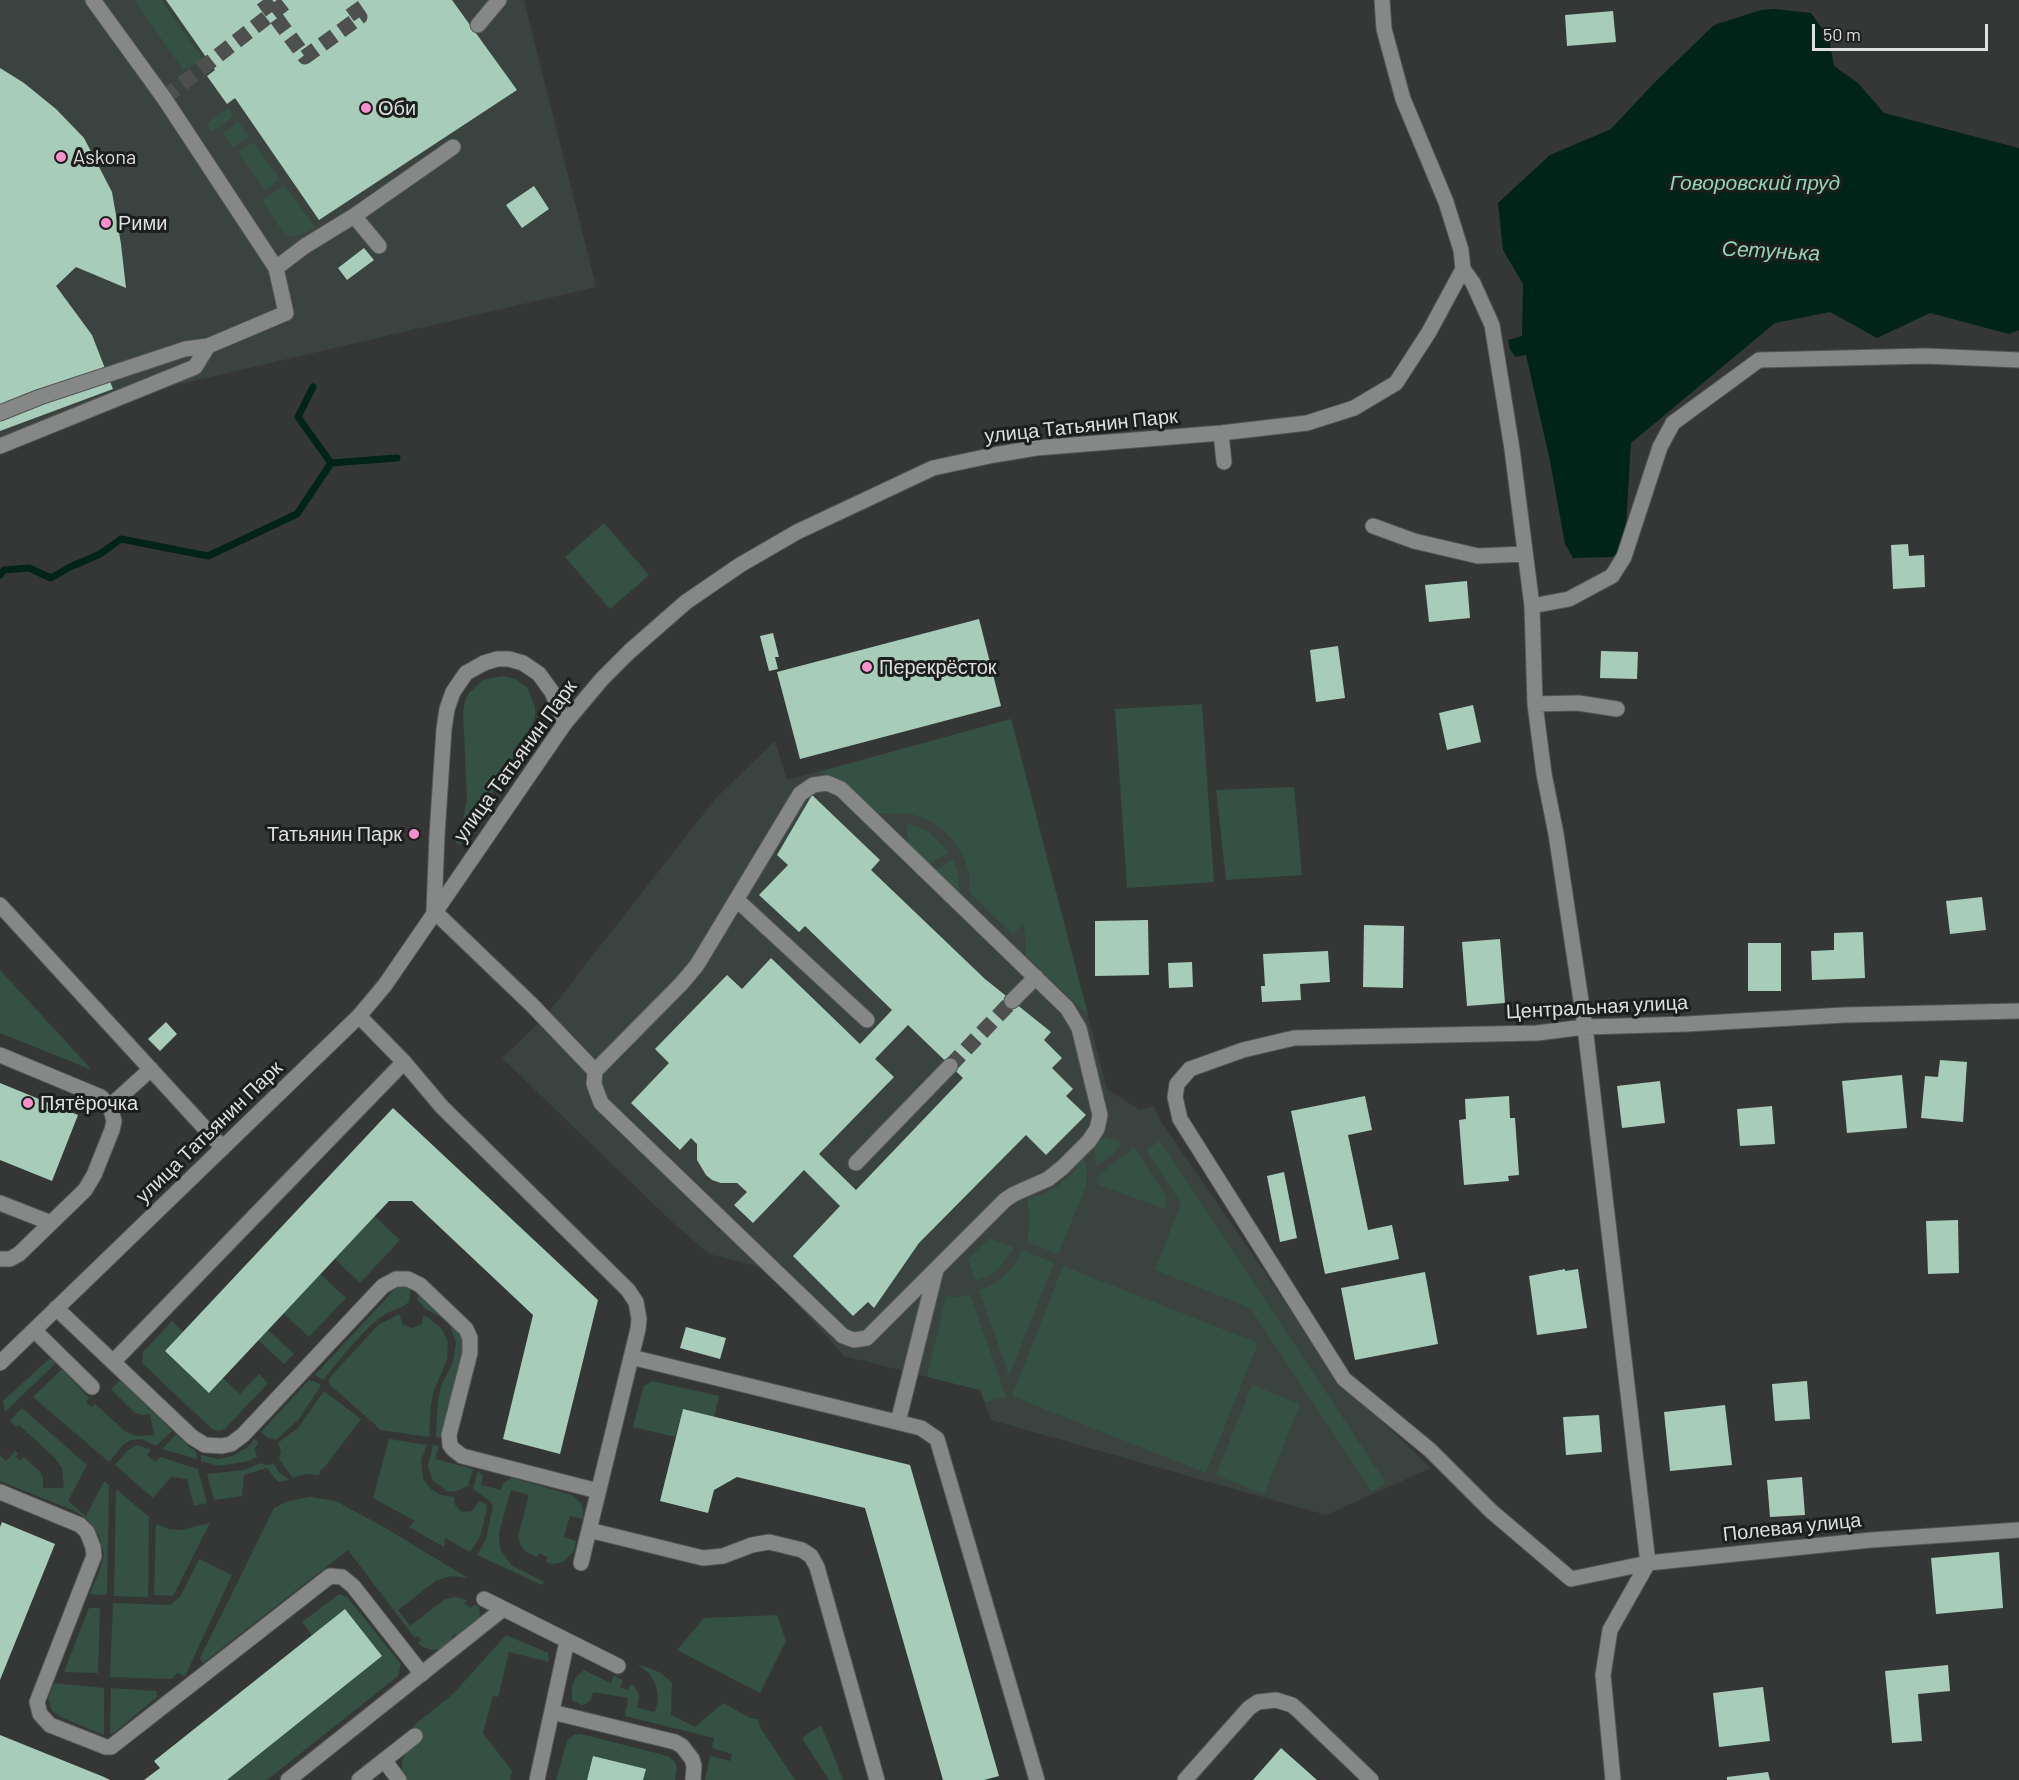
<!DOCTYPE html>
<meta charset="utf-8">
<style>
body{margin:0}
#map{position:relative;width:2019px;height:1780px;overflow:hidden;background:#353736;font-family:Barlow,sans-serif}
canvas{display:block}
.scale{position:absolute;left:1812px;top:24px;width:176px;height:27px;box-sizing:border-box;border:3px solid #dedfdf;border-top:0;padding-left:8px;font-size:18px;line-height:21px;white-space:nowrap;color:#dedfdf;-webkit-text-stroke:4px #1d1f1e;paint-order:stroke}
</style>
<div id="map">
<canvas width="2019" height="1780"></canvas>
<div class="scale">50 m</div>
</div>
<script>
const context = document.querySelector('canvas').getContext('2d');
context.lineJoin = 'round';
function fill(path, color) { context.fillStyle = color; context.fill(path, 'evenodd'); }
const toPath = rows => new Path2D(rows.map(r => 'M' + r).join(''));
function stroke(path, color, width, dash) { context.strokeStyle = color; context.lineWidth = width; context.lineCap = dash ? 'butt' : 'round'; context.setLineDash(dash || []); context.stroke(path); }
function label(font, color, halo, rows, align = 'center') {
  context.font = font + ' Barlow,sans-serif'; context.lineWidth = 6; context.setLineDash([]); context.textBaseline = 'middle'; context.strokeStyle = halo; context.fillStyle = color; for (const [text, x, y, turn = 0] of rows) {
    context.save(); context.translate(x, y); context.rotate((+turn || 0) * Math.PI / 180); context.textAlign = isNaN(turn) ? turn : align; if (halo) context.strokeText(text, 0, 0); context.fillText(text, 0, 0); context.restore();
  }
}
const built = toPath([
 [0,0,524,0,596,287,69,410,0,437],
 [1011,719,1107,1089,1140,1110,1154,1106,1160,1120,1340,1382,1431,1468,1326,1515,991,1420,980,1390,844,1356,764,1268,709,1254,670,1220,502,1058,544,1018,715,799,775,741,787,780]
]);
const green = toPath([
 [134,0,161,0,203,59,184,71],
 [228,108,234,116,212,132,206,124],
 [238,122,249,136,234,148,223,133],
 [253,142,280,179,265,190,238,153],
 [284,185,316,228,301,235,290,236,283,232,262,201],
 [604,523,649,575,610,609,565,557],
 [502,676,516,679,528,689,535,707,535,717,530,730,460,845,455,842,462,825,467,800,463,712,465,701,469,693,483,680],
 [1202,704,1214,882,1127,888,1115,709],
 [1011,719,1088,1015,1026,956,1024,923,1013,934,969,892,969,875,964,858,953,840,942,829,926,819,911,814,878,813,843,781,819,772],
 [1294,787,1302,875,1226,880,1216,790],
 [907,823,929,832,949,852,929,864,908,844],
 [953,859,958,875,959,894,935,870],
 [0,970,92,1070,0,1033],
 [1104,1137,1122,1142,1113,1154,1096,1166,1094,1146],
 [1160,1141,1386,1483,1372,1492,1250,1308,1155,1270,1181,1203,1146,1150],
 [1134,1147,1166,1196,1167,1206,1164,1209,1100,1185,1096,1182,1097,1177],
 [1084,1156,1087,1172,1086,1186,1058,1254,1027,1242,1030,1216,1027,1198,1043,1194,1059,1185,1076,1169],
 [374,1216,400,1240,360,1283,335,1259],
 [990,1238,1014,1248,1000,1267,990,1275,976,1281,968,1259],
 [1022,1250,1054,1263,1009,1376,979,1290,991,1286,1004,1276,1015,1264],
 [1063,1266,1258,1343,1206,1473,1012,1396],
 [320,1274,346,1298,309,1337,283,1313],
 [401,1286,411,1287,409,1302,402,1307,387,1313,372,1324,350,1347,323,1380,315,1375,395,1289],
 [419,1290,461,1332,464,1343,440,1438,436,1437,436,1433,438,1400,441,1386,453,1362,456,1342,449,1324,439,1316,424,1308,422,1304,417,1300],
 [970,1294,1006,1397,985,1402,980,1390,927,1377,946,1296,960,1297],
 [399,1314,403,1325,413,1328,422,1324,423,1316,427,1317,442,1329,448,1342,447,1360,434,1390,431,1404,429,1437,381,1430,329,1384,329,1379,335,1372,378,1325],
 [172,1321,183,1332,165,1351,209,1393,223,1378,240,1394,259,1374,268,1383,225,1429,219,1431,212,1429,142,1363,143,1352],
 [268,1330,294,1354,284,1364,258,1340],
 [49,1359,58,1361,5,1412,3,1401],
 [62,1369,89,1398,86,1402,91,1407,95,1404,126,1432,137,1436,154,1435,150,1414,143,1415,135,1413,111,1389,120,1380,172,1431,156,1446,142,1439,131,1440,123,1445,109,1462,33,1397],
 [309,1380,320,1384,320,1387,298,1420,276,1440,267,1437,261,1432],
 [652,1381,719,1396,714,1417,683,1409,675,1437,633,1427,642,1392,644,1386],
 [1252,1385,1300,1404,1264,1494,1216,1475],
 [324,1391,361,1419,323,1469,321,1469,319,1475,305,1474,293,1478,279,1459,281,1451,278,1443,298,1428],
 [22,1408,87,1465,68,1501,86,1516,104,1481,109,1485,107,1595,90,1594,99,1572,104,1554,99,1536,89,1521,75,1511,0,1481,0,1455,6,1461,15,1451,18,1453,15,1457,20,1461,24,1457,40,1472,43,1478,43,1488,64,1488,62,1468,55,1458,19,1425,17,1427,10,1421],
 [176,1434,189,1447,196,1451,197,1459,162,1449],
 [254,1439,258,1442,255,1449,257,1457,249,1461,219,1466,201,1461,201,1455,218,1459,232,1456,248,1447],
 [389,1439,427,1445,421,1460,423,1479,432,1490,441,1495,454,1497,455,1505,462,1512,472,1511,479,1501,486,1504,487,1508,480,1537,470,1552,445,1538,444,1547,409,1527,415,1521,373,1498],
 [137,1445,151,1450,147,1455,156,1462,160,1457,198,1469,207,1503,194,1506,187,1479,171,1477,153,1498,115,1465,128,1450],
 [433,1445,439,1446,435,1459,473,1469,468,1486,455,1492,447,1491,433,1481,428,1466],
 [261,1463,266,1465,274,1464,279,1472,289,1480,278,1482,267,1468,244,1475,242,1496,214,1500,207,1474,244,1470],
 [478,1471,483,1476,481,1485,501,1490,503,1483,512,1478,572,1495,581,1503,583,1509,583,1519,570,1516,564,1537,576,1541,574,1551,563,1562,552,1564,546,1562,548,1557,539,1553,537,1557,525,1551,520,1544,518,1536,529,1495,511,1490,499,1533,500,1549,511,1565,544,1582,542,1585,477,1555,486,1539,493,1506,490,1501,473,1489],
 [116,1489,149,1517,148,1597,114,1596],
 [310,1497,336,1501,387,1529,468,1578,452,1576,437,1580,398,1610,410,1626,445,1599,455,1597,467,1600,464,1604,471,1608,474,1604,479,1607,480,1615,477,1622,459,1637,455,1634,451,1637,454,1641,443,1649,432,1650,423,1647,418,1643,421,1640,418,1636,414,1637,348,1550,203,1663,200,1658,274,1508,288,1501],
 [210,1523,173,1596,154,1595,156,1524,169,1529,180,1530],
 [199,1559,232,1575,185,1676,177,1673,172,1679,110,1677,113,1603,170,1605,180,1597],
 [339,1594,347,1597,401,1664,398,1676,267,1780,227,1780,382,1656,345,1609,312,1635,302,1622],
 [89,1608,100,1608,98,1673,64,1672],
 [777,1615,786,1641,760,1693,677,1650,704,1618],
 [506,1635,548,1653,549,1662,509,1652,498,1697,493,1696,483,1733,512,1771,510,1780,408,1780,402,1770,402,1761,406,1753,423,1740,413,1726,453,1694],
 [637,1664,659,1672,672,1682,671,1715,695,1727,723,1703,750,1718,758,1719,760,1727,795,1780,705,1780,710,1756,730,1761,732,1754,712,1748,714,1738,625,1716,628,1698,593,1692,591,1700,586,1704,581,1705,572,1700,572,1686,576,1677,584,1670,611,1683,614,1676,623,1680,620,1687,628,1690,631,1684,635,1687,639,1695,637,1708,655,1712,658,1700,656,1685,649,1673],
 [54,1683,104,1688,104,1735,63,1718,52,1711,48,1699],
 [111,1688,156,1691,157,1697,115,1732,110,1734],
 [821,1725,835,1759,843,1780,829,1780,802,1738],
 [581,1734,668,1756,675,1762,677,1767,675,1780,643,1780,645,1769,594,1756,587,1780,556,1780,567,1741,574,1735]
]);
const water = toPath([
 [1775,9,1811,13,1829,38,1834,66,1858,83,1884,113,2019,148,2019,330,2009,334,1930,313,1877,338,1830,312,1775,323,1631,443,1625,542,1613,557,1573,558,1565,544,1550,461,1526,355,1515,357,1510,349,1508,340,1522,336,1523,284,1503,250,1498,203,1550,155,1611,129,1654,83,1714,25,1761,10]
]);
const stream = toPath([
 [313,387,298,417,331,463],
 [0,575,4,570,29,568,51,578,70,567,100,554,121,539,208,556,297,514,331,463,397,458]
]);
const building = toPath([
 [166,0,452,0,517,90,319,220,235,98,227,104,207,76,215,70],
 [1613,11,1616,42,1567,46,1565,15],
 [0,68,24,83,56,109,84,138,112,192,121,244,126,288,76,267,56,286,92,335,113,389,0,431],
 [534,186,549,209,522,228,506,205],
 [364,248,374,260,347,280,338,268],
 [1908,544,1909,556,1924,555,1925,587,1893,589,1891,545],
 [1467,581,1470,618,1429,622,1425,585],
 [979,619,1001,706,800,759,777,672],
 [773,633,779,657,775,657,778,669,769,671,760,636],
 [1338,646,1345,698,1316,702,1310,650],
 [1601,651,1638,652,1637,679,1600,678],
 [1473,705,1481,742,1447,750,1439,713],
 [812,795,880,860,871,870,985,979,1051,1032,1044,1040,1062,1058,1052,1068,1073,1089,1066,1096,1086,1115,1046,1155,1026,1135,919,1243,874,1308,868,1302,853,1316,793,1256,840,1206,804,1170,753,1223,734,1205,747,1192,737,1183,721,1183,712,1180,706,1175,697,1160,697,1144,691,1138,680,1150,631,1103,669,1063,655,1049,727,975,742,989,771,958,860,1044,892,1010,805,926,799,932,759,895,788,865,777,855],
 [908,1025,963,1078,856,1190,819,1154,894,1077,875,1059],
 [1982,897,1986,930,1950,934,1946,901],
 [1148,920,1149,975,1095,976,1095,921],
 [1364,925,1404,926,1403,988,1363,987],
 [1863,932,1865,978,1812,980,1811,951,1834,950,1834,933],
 [1500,939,1505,1003,1467,1006,1462,942],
 [1748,943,1781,943,1781,991,1748,991],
 [1328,951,1330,982,1300,984,1301,1000,1262,1002,1261,986,1265,986,1263,954],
 [1192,962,1193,987,1169,988,1168,963],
 [166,1022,177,1034,160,1051,148,1039],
 [1940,1060,1967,1062,1963,1122,1921,1118,1925,1076,1938,1077],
 [1902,1075,1907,1128,1847,1133,1842,1081],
 [1660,1081,1665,1123,1622,1128,1617,1086],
 [0,1083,78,1115,52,1181,0,1160],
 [1365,1096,1372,1130,1348,1135,1368,1230,1392,1225,1399,1259,1325,1274,1291,1111],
 [1509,1096,1510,1118,1515,1118,1519,1175,1508,1176,1509,1181,1464,1185,1459,1120,1466,1119,1465,1099],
 [1772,1106,1775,1144,1740,1146,1737,1109],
 [393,1108,598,1300,560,1454,503,1439,533,1315,412,1201,389,1201,209,1393,165,1351],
 [1284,1172,1297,1238,1280,1242,1267,1176],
 [1958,1220,1959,1273,1928,1274,1926,1221],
 [1565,1269,1565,1271,1578,1269,1587,1328,1537,1335,1529,1276],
 [1425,1272,1438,1344,1355,1360,1341,1288],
 [686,1327,726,1338,720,1359,680,1348],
 [1807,1381,1810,1419,1775,1421,1772,1384],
 [1725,1405,1732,1465,1670,1471,1664,1412],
 [683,1409,910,1465,999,1776,984,1780,943,1780,865,1508,737,1477,714,1490,708,1513,660,1501],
 [1599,1415,1602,1452,1566,1455,1563,1417],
 [1802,1477,1805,1515,1770,1517,1767,1480],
 [2,1522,55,1544,0,1680,0,1527],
 [1999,1552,2003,1608,1936,1614,1931,1558],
 [345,1609,382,1656,227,1780,144,1780,160,1768,154,1761],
 [1948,1665,1950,1691,1918,1694,1922,1741,1892,1743,1885,1671],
 [1763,1687,1770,1741,1719,1747,1713,1693],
 [0,1735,104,1777,110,1780,0,1780],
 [1281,1748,1317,1780,1253,1780],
 [593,1756,646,1769,643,1780,587,1780],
 [1768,1772,1770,1780,1727,1780,1727,1777]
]);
const minorTunnel = toPath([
 [263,0,305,57,360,17,348,0],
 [164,98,289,0],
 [950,1066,1012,1001]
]);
const minor = toPath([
 [1382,0,1384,29,1403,99,1446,202,1461,250,1463,269,1473,283,1492,325,1512,449,1532,606,1535,704,1544,774,1556,834,1585,1027,1648,1563,1610,1630,1603,1675,1613,1780],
 [478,25,499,0],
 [354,216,379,246],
 [276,268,305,246,354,216,453,147],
 [0,413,40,397,185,349,208,346],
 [1221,433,1224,462],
 [0,446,195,367,208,346,286,313,276,268,164,98,93,0],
 [1373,526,1414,541,1478,556,1525,554],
 [1532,606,1569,599,1612,576,1624,557,1660,447,1673,423,1759,360,1926,356,2019,360],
 [1535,704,1578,703,1617,709],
 [565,723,552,692,539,674,523,663,509,659,497,659,484,663,466,673,453,692,447,709,444,729,437,835,434,911,532,1005,595,1071,682,983,697,965,800,794,813,785,827,783,841,789,1067,1008,1079,1028,1100,1115,1097,1129,1089,1141,1062,1168,1048,1179,1014,1194,1005,1200,867,1338,854,1340,843,1336,601,1103,594,1084,595,1071],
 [737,900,867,1020],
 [0,905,223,1148],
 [1012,1001,1036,977],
 [2019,1011,1844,1015,1687,1024,1585,1027,1537,1033,1294,1038,1243,1050,1190,1069,1177,1084,1175,1097,1180,1119,1344,1379,1430,1450,1491,1511,1571,1579,1648,1563,1871,1540,2019,1530],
 [359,1016,404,1062,442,1107,628,1290,636,1302,639,1319,638,1329,581,1563],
 [0,1055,101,1097,110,1106,114,1121,112,1130,94,1175,85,1190,19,1254,10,1259,0,1259],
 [110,1106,151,1069],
 [856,1163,950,1066],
 [0,1203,51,1223],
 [56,1308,192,1437,205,1445,222,1446,231,1444,243,1435,383,1286,396,1279,408,1279,420,1285,466,1329,470,1338,470,1353,449,1435,450,1445,453,1449,462,1456,598,1491],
 [34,1330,92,1387],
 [631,1357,921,1428,937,1439,1037,1780],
 [113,1362,404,1062],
 [0,1363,359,1016,385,985,565,723,602,679,630,651,686,602,740,565,797,532,933,468,994,455,1036,448,1221,433,1307,423,1354,408,1396,383,1429,332,1463,269],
 [898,1422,936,1270],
 [0,1492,80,1525,87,1532,93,1547,94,1556,90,1566,37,1702,40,1714,50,1725,106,1747,111,1747,330,1576,342,1577,353,1586,422,1674],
 [589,1530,703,1558,723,1556,752,1545,769,1542,802,1550,811,1556,817,1567,877,1780],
 [484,1599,618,1666],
 [552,1712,675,1742,682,1746,692,1759,694,1766,693,1780],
 [384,1760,399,1780],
 [288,1780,503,1609],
 [359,1780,415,1736],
 [537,1780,567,1641],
 [1185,1780,1249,1708,1258,1702,1276,1700,1292,1705,1299,1711,1371,1780]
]);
const markers = [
 [366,108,6,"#f790cd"],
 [61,157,6,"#f790cd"],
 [106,223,6,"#f790cd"],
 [867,667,6,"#f790cd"],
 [414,834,6,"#f790cd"],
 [28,1103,6,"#f790cd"]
];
const poiNames = [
 ["Оби",378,108],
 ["Askona",73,157],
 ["Рими",118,223],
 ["Перекрёсток",879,667],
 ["Татьянин Парк",402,834,"right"],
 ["Пятёрочка",40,1103]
];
const streetNames = [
 ["улица Татьянин Парк",1081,426,-6],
 ["улица Татьянин Парк",515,761,-54],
 ["Центральная улица",1597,1007,-3],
 ["улица Татьянин Парк",209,1132,-44],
 ["Полевая улица",1792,1527,-6]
];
const waterNames = [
 ["Говоровский пруд",1755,183],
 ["Сетунька",1771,251,3]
];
fill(built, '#3a433f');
fill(green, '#345144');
fill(water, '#002417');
stroke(stream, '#002417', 7);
fill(building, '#a7cdba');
stroke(minorTunnel, '#4e504f', 15, [15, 8]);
stroke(minor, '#525554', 17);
stroke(minor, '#858887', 15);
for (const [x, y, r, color] of markers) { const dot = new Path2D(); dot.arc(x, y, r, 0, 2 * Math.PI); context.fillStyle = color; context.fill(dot); stroke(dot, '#1d1f1e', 2); }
label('20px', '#dedfdf', '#1d1f1e', poiNames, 'left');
label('20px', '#dedfdf', '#1d1f1e', streetNames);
label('italic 21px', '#94d5b7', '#1d1f1e', waterNames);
</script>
